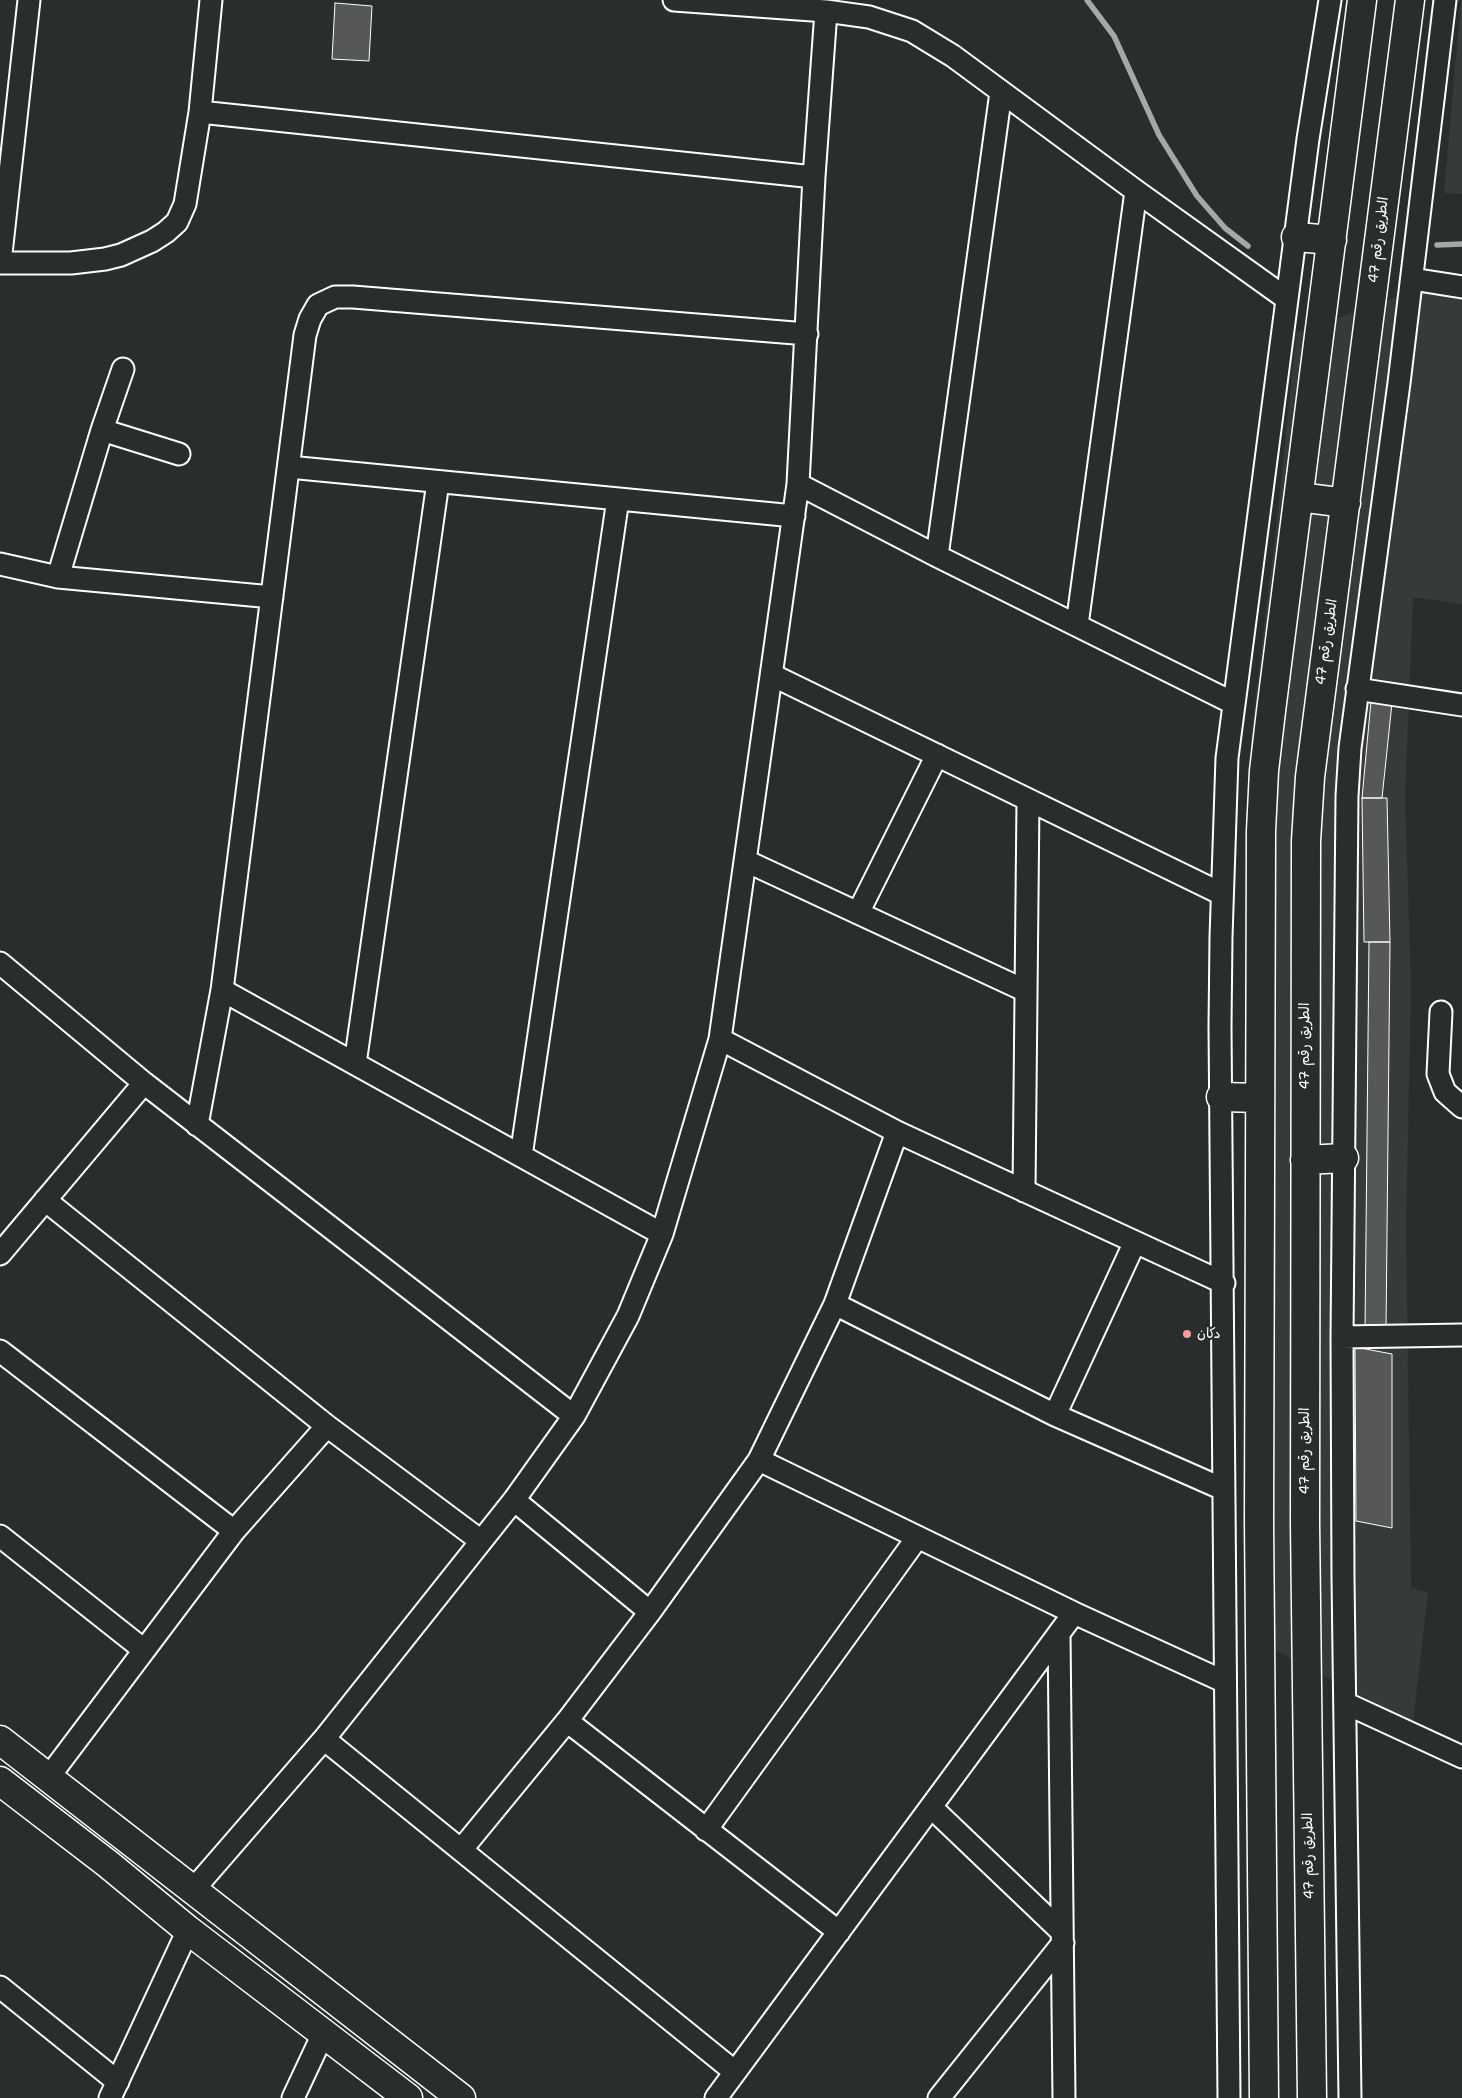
<!DOCTYPE html>
<meta charset="utf-8">
<style>
body{margin:0}
canvas{display:block;background:#2a2d2e}
</style>
<canvas width="1462" height="2098"></canvas>
<script>
const context = document.querySelector('canvas').getContext('2d');
context.lineJoin = 'round';
function fill(path, color) { context.fillStyle = color; context.fill(path, 'evenodd'); }
const toPath = rows => new Path2D(rows.map(r => 'M' + r).join(''));
function stroke(path, color, width, dash) { context.strokeStyle = color; context.lineWidth = width; context.lineCap = dash ? 'butt' : 'round'; context.setLineDash(dash || []); context.stroke(path); }
function label(font, color, halo, rows, align = 'center') {
  context.font = font + ' "Shantell Sans","Playpen Sans Arabic",sans-serif'; context.lineWidth = 4; context.setLineDash([]); context.textBaseline = 'middle'; context.strokeStyle = halo; context.fillStyle = color; for (const [text, x, y, turn = 0] of rows) {
    context.save(); context.translate(x, y); context.rotate((+turn || 0) * Math.PI / 180); context.textAlign = isNaN(turn) ? turn : align; if (halo) context.strokeText(text, 0, 0); context.fillText(text, 0, 0); context.restore();
  }
}
const built = toPath([
 [1461,0,1462,0,1462,194,1444,193],
 [1432,284,1462,289,1462,604,1413,597,1405,798,1411,986,1406,1228,1411,1588,1428,1592,1413,1723,1256,1640,1246,928,1251,736,1277,521,1296,333]
]);
const stream = toPath([
 [1087,0,1114,36,1159,135,1197,196,1225,228,1248,246],
 [1437,245,1462,244]
]);
const building = toPath([
 [335,3,372,6,369,61,332,59,335,3],
 [1371,701,1392,703,1382,798,1362,798,1371,701],
 [1362,798,1387,798,1390,942,1364,942,1362,798],
 [1369,942,1390,942,1386,1330,1365,1330,1369,942],
 [1355,1347,1392,1354,1392,1528,1356,1521,1355,1347]
]);
const minor = toPath([
 [674,0,826,11,869,17,912,31,953,56,1136,191,1287,299],
 [200,112,814,177],
 [0,263,71,263,105,259,121,255,152,241,166,232,177,222,185,204,200,112,211,0],
 [0,263,29,0],
 [1412,279,1462,287],
 [102,430,179,454],
 [289,467,794,516],
 [798,484,937,556,1233,703],
 [937,556,1001,92],
 [0,564,58,577,272,597],
 [58,577,102,430,123,369],
 [1077,625,1136,191],
 [772,675,1222,894],
 [1357,689,1462,705],
 [746,861,1026,991],
 [858,913,937,755],
 [0,963,144,1083,574,1416],
 [222,990,662,1234],
 [1441,1012,1438,1074,1445,1092,1462,1107],
 [720,1039,897,1132,1224,1283],
 [355,1064,438,482],
 [197,1125,222,990,305,335,310,319,318,305,335,297,353,297,807,334],
 [521,1156,618,499],
 [1024,1191,1028,800],
 [45,1200,327,1426,481,1541],
 [0,1254,144,1083],
 [835,1304,1055,1415,1223,1489],
 [1342,1337,1462,1335],
 [0,1351,234,1531,48,1778],
 [1055,1415,1134,1244],
 [759,1460,1074,1613,1225,1682],
 [514,1500,650,1612],
 [234,1531,327,1426],
 [0,1536,144,1650],
 [1059,1633,1064,2098],
 [1345,1703,1462,1757],
 [567,1721,839,1932],
 [324,1739,735,2072],
 [931,1807,1062,1932],
 [706,1830,917,1538],
 [461,1850,567,1721,650,1612,759,1460,835,1304,897,1132],
 [193,1890,324,1739,514,1500,574,1416,628,1316,662,1234,720,1039,798,484,814,177,826,11],
 [0,1987,118,2082],
 [110,2098,188,1930],
 [293,2098,323,2034],
 [716,2098,1074,1613],
 [939,2098,1063,1943],
 [1229,2098,1220,1026,1221,937,1227,758,1308,139,1330,0],
 [1350,2098,1343,1578,1342,1337,1347,796,1350,748,1399,383,1445,0]
]);
const tertiary = toPath([
 [0,1740,461,2098],
 [0,1781,108,1864,188,1930,408,2098]
]);
const trunk = toPath([
 [1296,237,1332,240],
 [1299,497,1346,503],
 [1221,1097,1260,1098],
 [1305,1160,1344,1158],
 [1264,2098,1259,1520,1261,831,1264,771,1271,711,1362,0],
 [1312,2098,1305,1523,1306,841,1310,777,1410,0]
]);
const markers = [
 [1187,1334,5,"#ff9aa2"]
];
const streetNames = [
 ["الطريق رقم 47",1379,240,-83],
 ["الطريق رقم 47",1327,642,-82],
 ["الطريق رقم 47",1305,1046,-90],
 ["الطريق رقم 47",1305,1451,-90],
 ["الطريق رقم 47",1309,1856,-91]
];
const poiNames = [
 ["دكان",1197,1334]
];
fill(built, '#373a3b');
stroke(stream, '#a6a7a7', 5.5);
fill(building, '#555758');
stroke(building, '#fff', 1);
stroke(minor, '#fff', 25);
stroke(tertiary, '#fff', 31);
stroke(trunk, '#fff', 31);
stroke(minor, '#2a2d2e', 21);
stroke(tertiary, '#2a2d2e', 28);
stroke(trunk, '#2a2d2e', 28);
for (const [x, y, r, color] of markers) { const dot = new Path2D(); dot.arc(x, y, r, 0, 2 * Math.PI); context.fillStyle = color; context.fill(dot); stroke(dot, '#2a2d2e', 2); }
label('14px', '#fff', '#2a2d2e', streetNames);
label('14px', '#fff', '#2a2d2e', poiNames, 'left');
</script>
